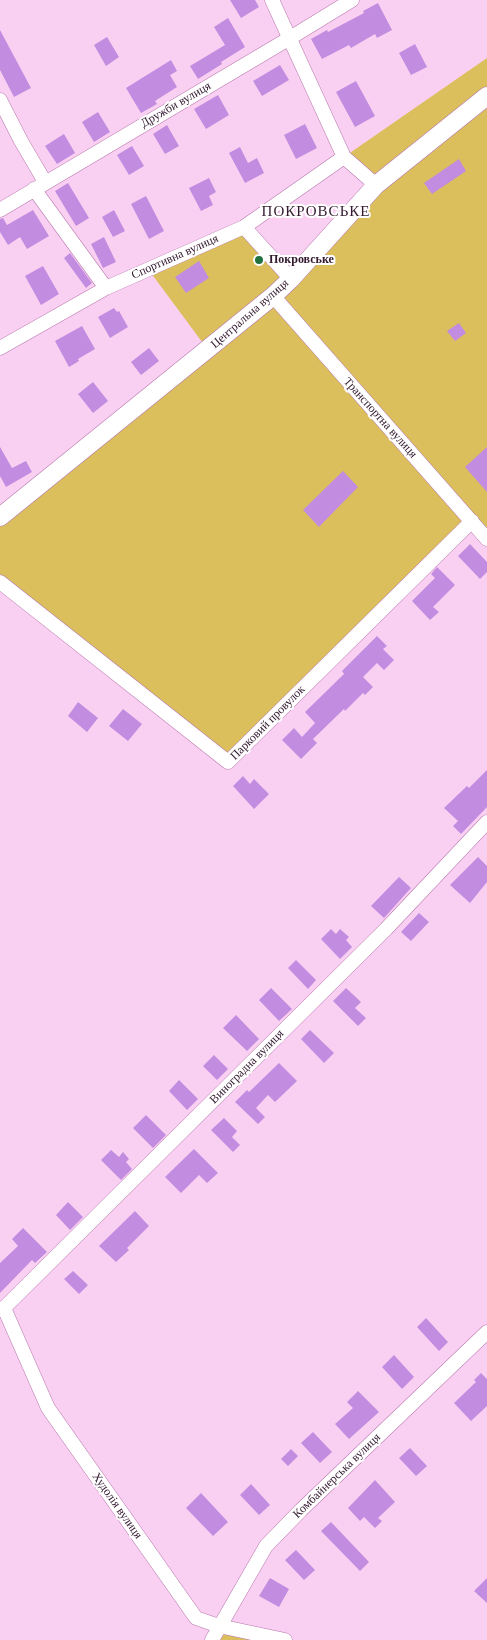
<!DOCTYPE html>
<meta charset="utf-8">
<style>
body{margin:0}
canvas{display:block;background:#fad0f2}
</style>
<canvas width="487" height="1640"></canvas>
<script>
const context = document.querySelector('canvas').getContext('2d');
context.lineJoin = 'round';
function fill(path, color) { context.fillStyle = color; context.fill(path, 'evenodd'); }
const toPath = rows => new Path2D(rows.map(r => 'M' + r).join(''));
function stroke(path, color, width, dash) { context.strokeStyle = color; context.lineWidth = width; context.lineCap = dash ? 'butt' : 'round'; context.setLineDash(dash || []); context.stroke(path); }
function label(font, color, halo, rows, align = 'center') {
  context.font = font + ' "Times New Roman",serif'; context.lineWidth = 4; context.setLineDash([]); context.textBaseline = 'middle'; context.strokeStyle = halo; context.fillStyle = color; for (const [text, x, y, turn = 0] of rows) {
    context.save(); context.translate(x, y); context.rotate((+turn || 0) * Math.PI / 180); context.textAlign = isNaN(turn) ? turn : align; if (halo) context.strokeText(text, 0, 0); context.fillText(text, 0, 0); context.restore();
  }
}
const green = toPath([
 [487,58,487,539,472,522,228,762,0,582,0,517,208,350,148,269,244,227,291,278,376,185,344,157],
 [219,1626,285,1640,212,1640]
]);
const building = toPath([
 [230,0,255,0,259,7,241,18],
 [378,3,392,30,377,38,375,34,351,48,349,45,322,59,311,39,327,30,328,32,364,13,363,11],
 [228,18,245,47,221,62,222,64,198,79,190,66,225,45,214,27],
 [0,30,31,88,14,97,0,70],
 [107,37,119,57,106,66,94,45],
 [415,44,427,67,411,75,399,53],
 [171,60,177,71,170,75,177,87,155,101,157,104,141,113,126,88],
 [280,65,289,80,262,96,253,81],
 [356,81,375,116,355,127,336,92],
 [218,95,229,115,206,129,194,109],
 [98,112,110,132,94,142,82,122],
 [305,124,317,148,296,159,284,135],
 [167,125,179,146,165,154,153,134],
 [64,134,75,153,57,164,45,146],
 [132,146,144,166,129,175,117,155],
 [240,147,248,163,257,158,264,173,245,183,229,153],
 [459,159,466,171,432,194,424,183],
 [209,178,216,192,209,196,213,205,201,211,189,188],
 [68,183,89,218,76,226,55,191],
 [146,196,164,231,149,239,131,204],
 [33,210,49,236,27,249,20,237,8,245,0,232,0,219,3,218,7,225],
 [114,210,125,231,113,237,102,217],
 [104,237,116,262,103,268,91,244],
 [70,253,92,283,86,288,64,258],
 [199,261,209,278,186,293,175,277],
 [43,266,59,294,41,305,25,276],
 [114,308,117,312,119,311,128,327,110,338,98,317],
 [459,323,466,333,455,341,447,331],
 [82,326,95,349,78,359,79,361,69,367,55,341],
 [149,348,159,361,141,375,131,362],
 [93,382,108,401,93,413,78,394],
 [0,447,12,468,26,461,32,472,6,487,0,476],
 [487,447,487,492,465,467],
 [343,471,358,487,319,527,303,510],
 [470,544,487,562,487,572,480,579,458,556],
 [437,567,455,585,433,607,439,612,430,620,412,601,435,578,431,574],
 [377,636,387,646,383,649,394,660,384,670,377,663,363,677,373,687,365,695,363,693,345,711,344,709,313,739,317,743,301,759,282,740,294,728,302,737,315,723,305,712,344,674,342,671],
 [78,702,98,718,87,732,68,716],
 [123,709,142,724,128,741,109,726],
 [487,770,487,807,461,834,453,826,458,821,444,808,467,786,469,788],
 [243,776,250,784,254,779,269,794,254,809,233,786],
 [478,857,487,866,487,882,470,903,450,885],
 [399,877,411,888,384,918,371,906],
 [419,913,429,922,411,941,401,932],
 [331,929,336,934,340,929,349,937,346,940,352,947,340,959,321,939],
 [296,960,316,980,308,989,288,968],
 [271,988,292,1009,279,1021,259,1000],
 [346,988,361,1002,355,1008,366,1018,358,1026,333,1001],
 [236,1015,259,1039,247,1051,223,1028],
 [310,1030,334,1053,324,1063,301,1039],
 [214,1055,228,1069,217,1080,203,1066],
 [279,1063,297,1081,275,1102,268,1095,256,1108,265,1117,258,1124,235,1102,247,1090,249,1092],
 [179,1080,198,1099,187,1110,169,1091],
 [146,1115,166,1135,153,1148,133,1128],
 [224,1118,237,1131,232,1137,240,1145,233,1152,211,1130],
 [194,1149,218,1173,207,1183,199,1175,181,1193,165,1177],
 [111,1150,119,1157,123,1152,129,1159,126,1162,132,1169,121,1180,101,1160],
 [68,1202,83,1217,70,1230,56,1215],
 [135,1211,149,1226,127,1248,129,1250,116,1262,99,1246],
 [23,1228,47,1252,35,1263,32,1260,0,1293,0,1263,18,1246,12,1239],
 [73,1271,88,1285,79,1294,64,1279],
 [426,1318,448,1342,439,1351,417,1327],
 [394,1355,414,1377,402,1389,382,1367],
 [481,1373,487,1379,487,1406,471,1421,454,1403,476,1382,474,1380],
 [358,1391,379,1412,349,1439,335,1424,353,1408,347,1402],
 [313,1432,332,1452,320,1463,301,1443],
 [410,1448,427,1466,416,1476,399,1458],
 [291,1449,298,1456,288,1466,281,1459],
 [375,1480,395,1502,378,1518,382,1521,375,1528,364,1517,360,1521,348,1508],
 [251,1484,270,1505,259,1515,240,1495],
 [201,1493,228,1522,213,1536,186,1508],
 [331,1522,369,1562,360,1571,321,1531],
 [296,1550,315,1570,304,1580,285,1560],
 [270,1578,289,1589,279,1607,259,1596],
 [487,1578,487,1603,474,1591]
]);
const minor = toPath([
 [272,0,344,157,376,185],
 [0,100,21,141,45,182],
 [34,189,106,288],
 [0,210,290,38,352,0],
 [244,227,291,279],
 [273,296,487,539],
 [0,348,106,288,244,227,344,157],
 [0,582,228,762,472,521],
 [212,1640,266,1546,301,1510,487,1332],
 [285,1640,219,1626,196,1618,48,1408,4,1308,386,929,487,822]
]);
const tertiary = toPath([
 [0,517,273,296,291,279,376,185,487,96]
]);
const markers = [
 [259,260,5,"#227141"]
];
const streetNames = [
 ["Дружби вулиця",176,105,-30],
 ["Спортивна вулиця",175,257,-24],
 ["Центральна вулиця",250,314,-41],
 ["Транспортна вулиця",380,418,48],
 ["Парковий провулок",268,723,-45],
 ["Виноградна вулиця",247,1067,-45],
 ["Комбайнерська вулиця",337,1476,-44],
 ["Худолія вулиця",117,1506,55]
];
const poiNames = [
 ["Покровське",269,260]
];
const quarterNames = [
 ["ПОКРОВСЬКЕ",316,212]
];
fill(green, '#dcbf5d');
fill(building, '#c28ce0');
stroke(minor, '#b877ad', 15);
stroke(tertiary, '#b877ad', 19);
stroke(minor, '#fff', 14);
stroke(tertiary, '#fff', 18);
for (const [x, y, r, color] of markers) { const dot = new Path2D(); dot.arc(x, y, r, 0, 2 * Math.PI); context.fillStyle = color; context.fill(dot); stroke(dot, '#fff', 2); }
label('12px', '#32192e', '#fff', streetNames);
label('bold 12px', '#32192e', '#fff', poiNames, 'left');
context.letterSpacing = '1px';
label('15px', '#32192e', '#fff', quarterNames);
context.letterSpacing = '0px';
</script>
